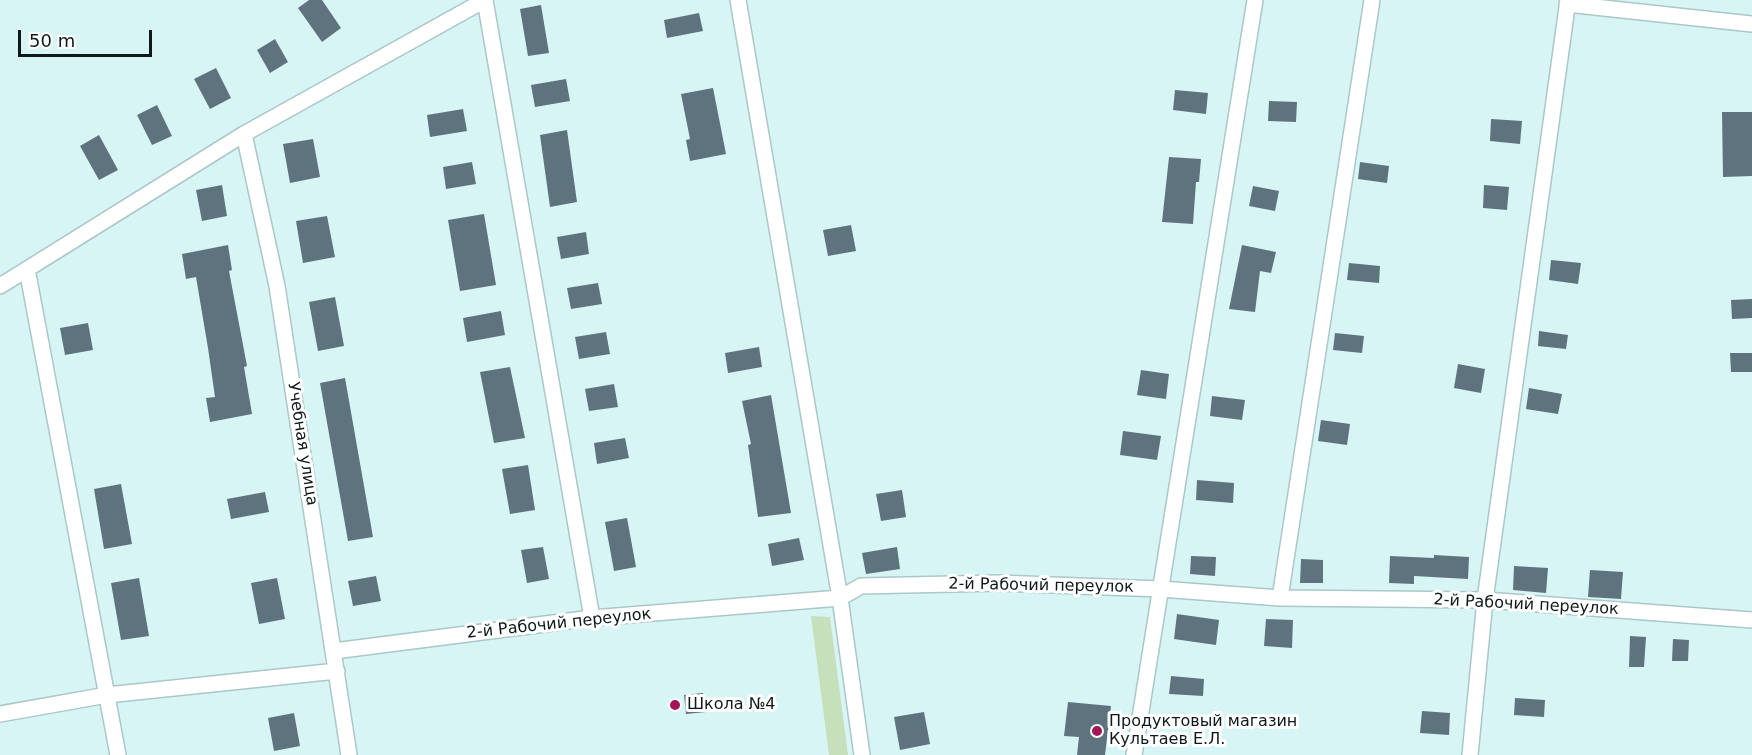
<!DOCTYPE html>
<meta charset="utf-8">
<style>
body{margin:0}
#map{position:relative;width:1752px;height:755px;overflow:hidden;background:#d8f5f6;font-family:"DejaVu Sans",sans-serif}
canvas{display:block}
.scale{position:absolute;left:18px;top:30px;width:134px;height:27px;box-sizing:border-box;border:3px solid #0e1919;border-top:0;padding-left:8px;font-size:18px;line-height:21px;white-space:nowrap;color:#0e1919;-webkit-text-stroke:4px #fff;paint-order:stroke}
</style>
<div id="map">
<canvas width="1752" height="755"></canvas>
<div class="scale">50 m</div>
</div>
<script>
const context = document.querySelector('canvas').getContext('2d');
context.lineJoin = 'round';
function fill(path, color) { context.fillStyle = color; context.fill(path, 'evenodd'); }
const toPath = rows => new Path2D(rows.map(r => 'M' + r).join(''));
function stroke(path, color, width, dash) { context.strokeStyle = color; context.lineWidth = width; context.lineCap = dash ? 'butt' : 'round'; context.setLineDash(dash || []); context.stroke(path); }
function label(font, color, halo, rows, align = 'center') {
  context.font = font + ' "DejaVu Sans",sans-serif'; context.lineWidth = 6; context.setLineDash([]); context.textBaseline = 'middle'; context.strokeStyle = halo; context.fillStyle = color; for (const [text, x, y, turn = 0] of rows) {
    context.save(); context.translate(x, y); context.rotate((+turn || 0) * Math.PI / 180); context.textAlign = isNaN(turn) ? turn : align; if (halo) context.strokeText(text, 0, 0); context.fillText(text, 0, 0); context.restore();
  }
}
const green = toPath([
 [811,616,830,617,848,755,829,755]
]);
const building = toPath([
 [309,0,322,0,341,28,322,42,298,8],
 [541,5,549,53,528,56,520,9],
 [699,13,703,31,667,38,664,20],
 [275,39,288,62,270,73,257,50],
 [216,68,231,98,210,109,194,79],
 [566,79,570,101,535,107,531,85],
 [713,88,726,154,690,161,686,140,690,139,681,94],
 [1175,90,1208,93,1206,114,1173,110],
 [1269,101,1297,102,1296,122,1268,121],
 [157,105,172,136,152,145,137,115],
 [463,109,467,131,430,137,427,115],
 [1722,112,1752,112,1752,176,1723,177],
 [1491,119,1522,121,1520,144,1490,141],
 [567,130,577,202,550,207,540,135],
 [99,135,118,170,99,180,80,146],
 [313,139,320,177,290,183,283,144],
 [1169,157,1201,159,1199,182,1196,182,1193,224,1162,222],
 [472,162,476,184,446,189,443,167],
 [1360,162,1389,166,1387,183,1358,179],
 [222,185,227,216,202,221,196,190],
 [1484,185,1509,187,1507,210,1483,208],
 [1253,186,1279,191,1275,211,1249,206],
 [484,214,496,285,460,291,448,220],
 [327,216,335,257,303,263,296,221],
 [851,225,856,251,828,256,823,230],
 [586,232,589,254,561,259,557,237],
 [228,245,232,270,229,271,247,366,244,367,252,414,210,422,206,398,215,397,208,348,196,277,186,279,182,254],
 [1242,245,1276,252,1271,273,1260,271,1255,312,1229,309],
 [1551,260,1581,263,1578,284,1549,280],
 [1349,263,1380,266,1379,283,1347,280],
 [598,283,602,304,571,309,567,288],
 [335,297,344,346,318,351,309,302],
 [1752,299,1752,318,1732,319,1731,300],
 [501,311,505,335,467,342,463,318],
 [88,323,93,350,65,355,60,328],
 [1539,331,1568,335,1566,349,1538,346],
 [606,332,610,354,579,359,575,337],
 [1335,333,1364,336,1362,353,1333,350],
 [759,347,762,367,728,373,725,353],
 [1730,353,1752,353,1752,372,1731,372],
 [1458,364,1485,369,1481,393,1454,388],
 [510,367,525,438,494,443,480,372],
 [1141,370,1169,374,1166,399,1137,395],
 [345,378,373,537,348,541,320,383],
 [614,384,618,407,589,411,585,389],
 [1529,388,1562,394,1558,414,1526,409],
 [771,395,791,513,758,517,748,445,751,444,742,401],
 [1212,396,1245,400,1242,420,1210,416],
 [1321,420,1350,424,1347,445,1318,441],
 [1123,431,1161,436,1157,460,1120,455],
 [625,438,629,458,597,464,594,443],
 [528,465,535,510,510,514,502,469],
 [1197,480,1234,483,1233,503,1196,500],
 [121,484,132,544,104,549,94,489],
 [902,490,906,517,881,521,876,494],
 [265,492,269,512,231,519,227,499],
 [627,518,636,567,614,571,605,522],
 [799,538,804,560,772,566,768,544],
 [543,547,549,579,527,583,521,550],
 [897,547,900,569,866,574,862,553],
 [1434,555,1469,557,1468,579,1414,576,1414,584,1389,583,1390,556,1434,558],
 [1191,556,1216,557,1215,576,1190,574],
 [1301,559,1323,560,1323,583,1300,583],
 [1514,566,1548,568,1546,593,1513,590],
 [1590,570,1623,572,1621,599,1588,597],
 [376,576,381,601,353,606,348,581],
 [139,578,149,636,121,640,111,583],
 [277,578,285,619,259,624,251,583],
 [1177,614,1219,620,1216,645,1174,639],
 [1266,619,1293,620,1292,648,1264,646],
 [1630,636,1646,637,1644,667,1629,667],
 [1673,639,1689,640,1688,661,1672,661],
 [1171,676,1204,679,1203,696,1169,694],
 [703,693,706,712,686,714,684,695],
 [1515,698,1545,700,1544,717,1514,715],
 [1068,702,1111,706,1105,755,1077,755,1079,737,1064,736],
 [1422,711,1450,713,1449,735,1420,733],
 [924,712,930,744,900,750,894,717],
 [294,713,300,746,274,751,268,718]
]);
const street = toPath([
 [738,0,840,598,862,755],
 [1567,4,1752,24],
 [244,134,277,286,349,755],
 [27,269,118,755],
 [0,286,244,134,485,0,592,618],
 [1280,598,1372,0],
 [334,651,592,618,840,598,861,586,998,583,1161,589,1280,598,1485,600,1752,620],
 [0,714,107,695,337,671],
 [1134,755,1255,0],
 [1470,755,1485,600,1568,0]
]);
const markers = [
 [675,705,6,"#a31459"],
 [1097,731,6,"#a31459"]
];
const streetNames = [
 ["Учебная улица",302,444,81],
 ["2-й Рабочий переулок",1041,586,1],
 ["2-й Рабочий переулок",1526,605,3],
 ["2-й Рабочий переулок",559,624,-6]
];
const poiNames = [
 ["Школа №4",687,705],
 ["Продуктовый магазин",1109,722],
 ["Культаев Е.Л.",1109,740]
];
fill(green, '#c6e0bb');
fill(building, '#5e737e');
stroke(street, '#abc7c8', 18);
stroke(street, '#fff', 15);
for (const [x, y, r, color] of markers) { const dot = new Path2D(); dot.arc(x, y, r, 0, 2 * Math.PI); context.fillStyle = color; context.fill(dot); stroke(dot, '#fff', 2); }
label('16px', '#0e1919', '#fff', streetNames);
label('16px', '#0e1919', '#fff', poiNames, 'left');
</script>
